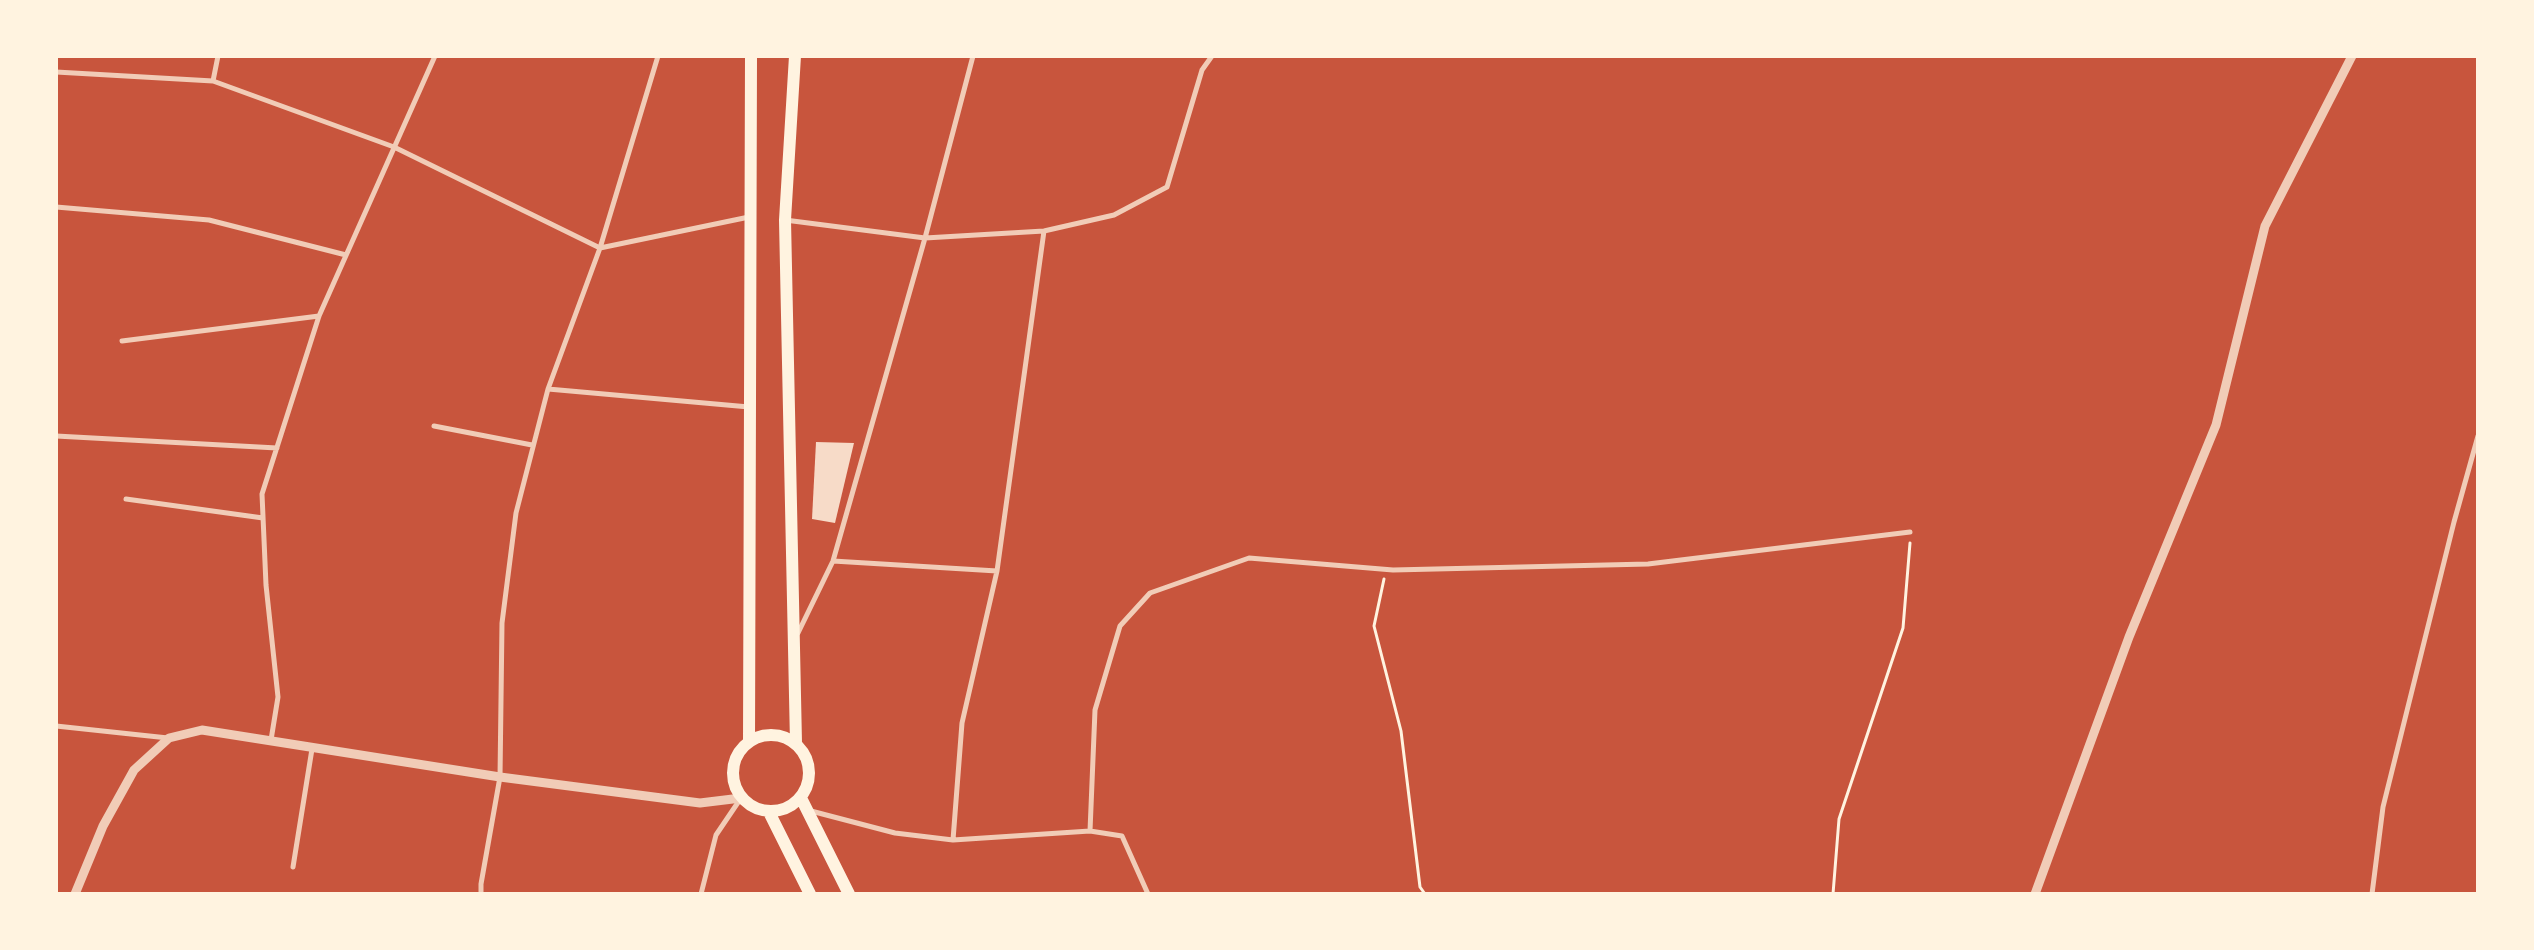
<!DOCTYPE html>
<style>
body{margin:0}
#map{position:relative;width:2534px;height:950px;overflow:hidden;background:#c8553d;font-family:"Crimson Pro",serif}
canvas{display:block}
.frame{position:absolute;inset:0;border:58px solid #fff3e0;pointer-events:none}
</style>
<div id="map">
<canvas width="2534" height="950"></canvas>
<div class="frame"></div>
</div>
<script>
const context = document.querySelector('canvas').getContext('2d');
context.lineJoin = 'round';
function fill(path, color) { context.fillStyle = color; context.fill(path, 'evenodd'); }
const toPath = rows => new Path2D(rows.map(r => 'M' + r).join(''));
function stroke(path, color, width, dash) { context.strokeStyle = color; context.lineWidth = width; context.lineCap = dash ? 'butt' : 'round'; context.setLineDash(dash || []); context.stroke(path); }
const building = toPath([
 [816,442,854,443,835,523,812,519]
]);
const path = toPath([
 [1384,579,1374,626,1401,731,1420,887,1425,894],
 [1833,894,1839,819,1903,628,1910,543]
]);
const minor = toPath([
 [973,56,925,238,1044,231,1114,215,1167,187,1202,70,1212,56],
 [56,72,213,81,394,147,600,248,749,217],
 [213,81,218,56],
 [56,207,209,220,346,255],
 [785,220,925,238,833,561,798,633],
 [122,341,319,316],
 [548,389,749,407],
 [434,426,532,445],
 [56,436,277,448],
 [126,499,263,518],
 [833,561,997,571],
 [56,726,168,738],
 [271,740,278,697,266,585,262,494,319,316,435,56],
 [811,811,895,833,953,840,1090,831,1122,836,1148,894],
 [1090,831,1095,710,1120,626,1150,593,1249,558,1393,570,1648,564,1910,532],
 [953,840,962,723,997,571,1044,231],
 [293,867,312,749],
 [481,894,481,884,500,777,502,623,516,513,548,389,600,248,658,56],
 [701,894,716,835,741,798],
 [2372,894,2383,807,2454,522,2478,436]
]);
const tertiary = toPath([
 [75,894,103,826,134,770,169,738,202,730,500,777,700,803,741,798],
 [2035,894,2129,637,2216,425,2265,226,2352,56]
]);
const primary = toPath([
 [795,56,785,220,796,743],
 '733 773a38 38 0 1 1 76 0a38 38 0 1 1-76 0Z',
 [749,741,751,56],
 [801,798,849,894],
 [769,812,810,894]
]);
fill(building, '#f7dbc8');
stroke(path, '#fff3e0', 3);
stroke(minor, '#f1ccb7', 5);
stroke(tertiary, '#f1ccb7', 9);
stroke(primary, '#fff3e0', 12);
</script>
